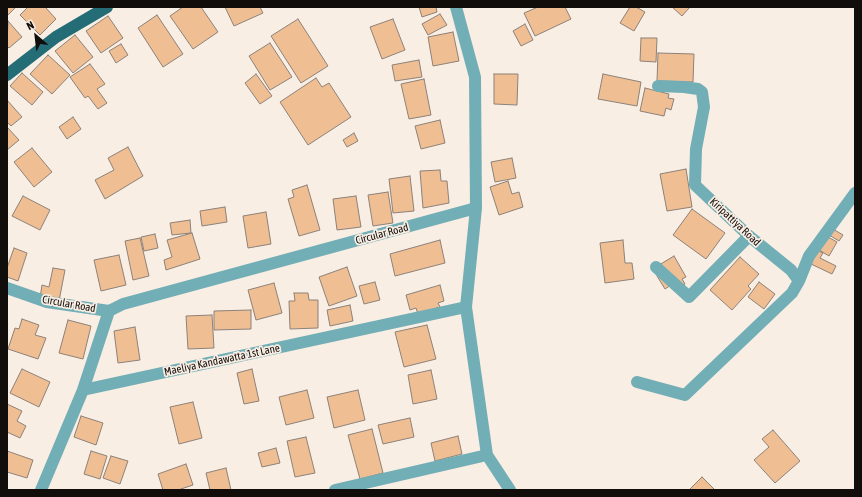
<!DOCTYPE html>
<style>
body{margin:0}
#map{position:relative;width:862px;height:497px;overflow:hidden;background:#f9eee4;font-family:"Asap Condensed",sans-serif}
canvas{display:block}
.frame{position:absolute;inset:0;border:8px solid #110d0a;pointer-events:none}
.north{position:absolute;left:16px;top:16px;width:40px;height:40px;-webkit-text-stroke:3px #f9eee4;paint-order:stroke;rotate:332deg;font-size:11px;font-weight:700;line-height:16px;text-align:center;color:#110d0a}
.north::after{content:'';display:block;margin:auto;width:14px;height:18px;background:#110d0a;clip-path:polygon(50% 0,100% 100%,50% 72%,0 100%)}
</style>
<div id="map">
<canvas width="862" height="497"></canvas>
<div class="frame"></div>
<div class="north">N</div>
</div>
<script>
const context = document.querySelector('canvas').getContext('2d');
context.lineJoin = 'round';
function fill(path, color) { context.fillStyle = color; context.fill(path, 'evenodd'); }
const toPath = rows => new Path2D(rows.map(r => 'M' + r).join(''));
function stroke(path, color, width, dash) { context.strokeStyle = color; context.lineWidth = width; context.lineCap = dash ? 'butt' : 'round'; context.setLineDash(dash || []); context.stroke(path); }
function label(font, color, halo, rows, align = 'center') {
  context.font = font + ' "Asap Condensed",sans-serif'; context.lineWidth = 3.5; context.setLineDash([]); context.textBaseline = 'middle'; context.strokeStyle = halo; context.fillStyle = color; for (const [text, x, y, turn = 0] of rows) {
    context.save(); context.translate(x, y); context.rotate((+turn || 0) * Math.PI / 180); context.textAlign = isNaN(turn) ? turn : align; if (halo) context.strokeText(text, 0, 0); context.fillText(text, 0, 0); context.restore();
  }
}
const building = toPath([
 [7,7,16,7,7,16,7,7],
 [28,7,47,7,46,8,56,19,40,35,20,15,28,7],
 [183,7,201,7,218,32,193,49,170,16,183,7],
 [225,7,260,7,263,13,234,26,225,7],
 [419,7,436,7,437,12,422,17,419,7],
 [538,7,565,7,571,19,535,36,524,13,538,7],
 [630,7,636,7,645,12,634,31,620,23,630,7],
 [672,7,690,7,682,16,672,7],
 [440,14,447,25,428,35,422,24,440,14],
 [157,15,183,54,163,67,138,28,157,15],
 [108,16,123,38,101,53,86,31,108,16],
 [298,19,328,66,301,83,271,36,298,19],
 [393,19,405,50,382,59,370,27,393,19],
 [8,21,22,37,9,48,7,46,8,21],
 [525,24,533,40,521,46,513,31,525,24],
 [453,32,459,61,433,66,428,37,453,32],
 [75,35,93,57,73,73,55,51,75,35],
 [641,38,657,38,656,62,640,61,641,38],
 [270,43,292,77,270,90,249,56,270,43],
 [121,44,128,55,116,63,109,51,121,44],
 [658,53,694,54,693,82,657,81,658,53],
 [48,55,70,75,52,94,30,74,48,55],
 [419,60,422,77,395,81,392,65,419,60],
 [90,64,105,84,97,89,107,103,98,109,88,96,85,98,70,77,90,64],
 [22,73,43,92,32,105,10,86,22,73],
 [256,74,272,96,260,104,245,83,256,74],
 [494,74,518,74,517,105,494,104,494,74],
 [603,74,641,82,637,106,598,99,603,74],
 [316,78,322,87,329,83,351,117,308,145,280,102,316,78],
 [424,79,431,115,409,119,401,84,424,79],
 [645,88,669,94,668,98,674,99,671,110,666,108,664,116,640,111,645,88],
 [7,100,22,117,11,126,7,122,7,100],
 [73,117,81,129,67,139,59,127,73,117],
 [440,120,445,143,421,149,415,126,440,120],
 [7,127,19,140,7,150,7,127],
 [354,133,358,141,347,147,343,140,354,133],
 [128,147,143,176,105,199,95,180,114,170,108,158,128,147],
 [32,148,52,172,34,187,14,162,32,148],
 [512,158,516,178,495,182,491,162,512,158],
 [686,169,692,207,667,211,660,174,686,169],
 [440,170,441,181,447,181,449,203,423,208,420,171,440,170],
 [410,176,414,211,393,213,389,179,410,176],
 [508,181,512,194,519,192,523,207,499,215,490,187,508,181],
 [307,185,320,230,299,236,288,199,294,197,292,190,307,185],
 [388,192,393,223,373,226,368,195,388,192],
 [23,196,50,210,40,230,12,216,23,196],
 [356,196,361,227,337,230,333,199,356,196],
 [225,207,227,222,202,226,200,211,225,207],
 [692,209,725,233,706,259,673,235,692,209],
 [266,212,271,244,248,248,243,216,266,212],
 [190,220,191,233,172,235,170,223,190,220],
 [833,229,843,235,839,241,829,235,833,229],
 [192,233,200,259,166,270,164,260,172,257,167,240,192,233],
 [155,234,158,248,144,251,141,237,155,234],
 [828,237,837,242,829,256,819,250,828,237],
 [140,238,149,276,133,280,125,241,140,238],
 [440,240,445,263,395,276,390,254,440,240],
 [623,240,625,263,632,263,634,279,605,283,600,243,623,240],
 [14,248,27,253,18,281,7,277,7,268,14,248],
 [816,250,823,253,820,258,836,266,832,274,811,264,816,250],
 [119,255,126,285,101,291,94,260,119,255],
 [674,256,686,277,682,279,685,284,674,291,671,285,665,289,657,276,659,265,674,256],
 [740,257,759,274,748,286,751,289,732,310,710,290,740,257],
 [347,267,357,296,329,306,319,277,347,267],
 [53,268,65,270,59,301,40,298,42,285,49,287,53,268],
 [375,282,380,300,364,304,359,286,375,282],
 [759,282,775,294,764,309,748,297,759,282],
 [274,283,282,313,256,320,248,290,274,283],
 [440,285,444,301,438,303,440,307,418,314,416,308,410,310,406,295,440,285],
 [294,293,308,293,309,300,318,300,318,328,290,329,289,301,295,301,294,293],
 [350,305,353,321,330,326,327,310,350,305],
 [251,310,251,329,214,330,214,311,251,310],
 [212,315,214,348,188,349,186,316,212,315],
 [22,319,39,325,35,335,46,338,38,359,8,349,15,328,19,329,22,319],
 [68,320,91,326,83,359,59,353,68,320],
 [427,325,436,359,404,367,395,332,427,325],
 [135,327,140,360,118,363,114,331,135,327],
 [22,369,50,382,39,407,10,393,22,369],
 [252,369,259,401,244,404,237,373,252,369],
 [431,370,437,399,413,404,408,375,431,370],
 [307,390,314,418,286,425,279,397,307,390],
 [358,390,365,420,334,428,327,397,358,390],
 [193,402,202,438,179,444,170,407,193,402],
 [7,404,22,411,17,421,26,426,20,438,7,432,7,404],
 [81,416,103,423,96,445,74,437,81,416],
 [410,418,414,437,383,444,378,425,410,418],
 [372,429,383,473,360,479,348,435,372,429],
 [773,430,800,461,775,483,754,460,769,447,762,439,773,430],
 [458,436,462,454,435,461,431,443,458,436],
 [306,437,315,473,295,477,287,441,306,437],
 [276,448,280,463,262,467,258,453,276,448],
 [7,451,33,460,27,478,7,472,7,451],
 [91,451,107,456,100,479,84,474,91,451],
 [111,456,128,461,120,484,103,478,111,456],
 [186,464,193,485,178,490,163,490,158,474,186,464],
 [226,468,231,490,210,490,206,473,226,468],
 [702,477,715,490,689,490,702,477]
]);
const minor = toPath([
 [456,7,475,77,476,208,466,307,487,455,510,490],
 [658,86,684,87,698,89,702,92,704,107,696,149,695,185,749,236,791,270,799,281,809,256,855,193],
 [656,267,689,297,749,236],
 [7,288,47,302,109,311,123,304,476,208],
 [637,382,685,395,792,293,799,281],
 [83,390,109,311],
 [41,490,83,390,466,307],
 [335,490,487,455]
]);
const major = toPath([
 [7,75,56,37,107,7]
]);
const streetNames = [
 ["Kiripattiya Road",735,222,43],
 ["Circular Road",382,234,-15],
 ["Circular Road",69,304,10],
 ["Maeliya Kandawatta 1st Lane",222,360,-12]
];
fill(building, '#f0be93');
stroke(building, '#8c8179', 1);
stroke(minor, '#72aeb6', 12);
stroke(major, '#246d77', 12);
label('11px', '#110d0a', '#f9eee4', streetNames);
</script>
